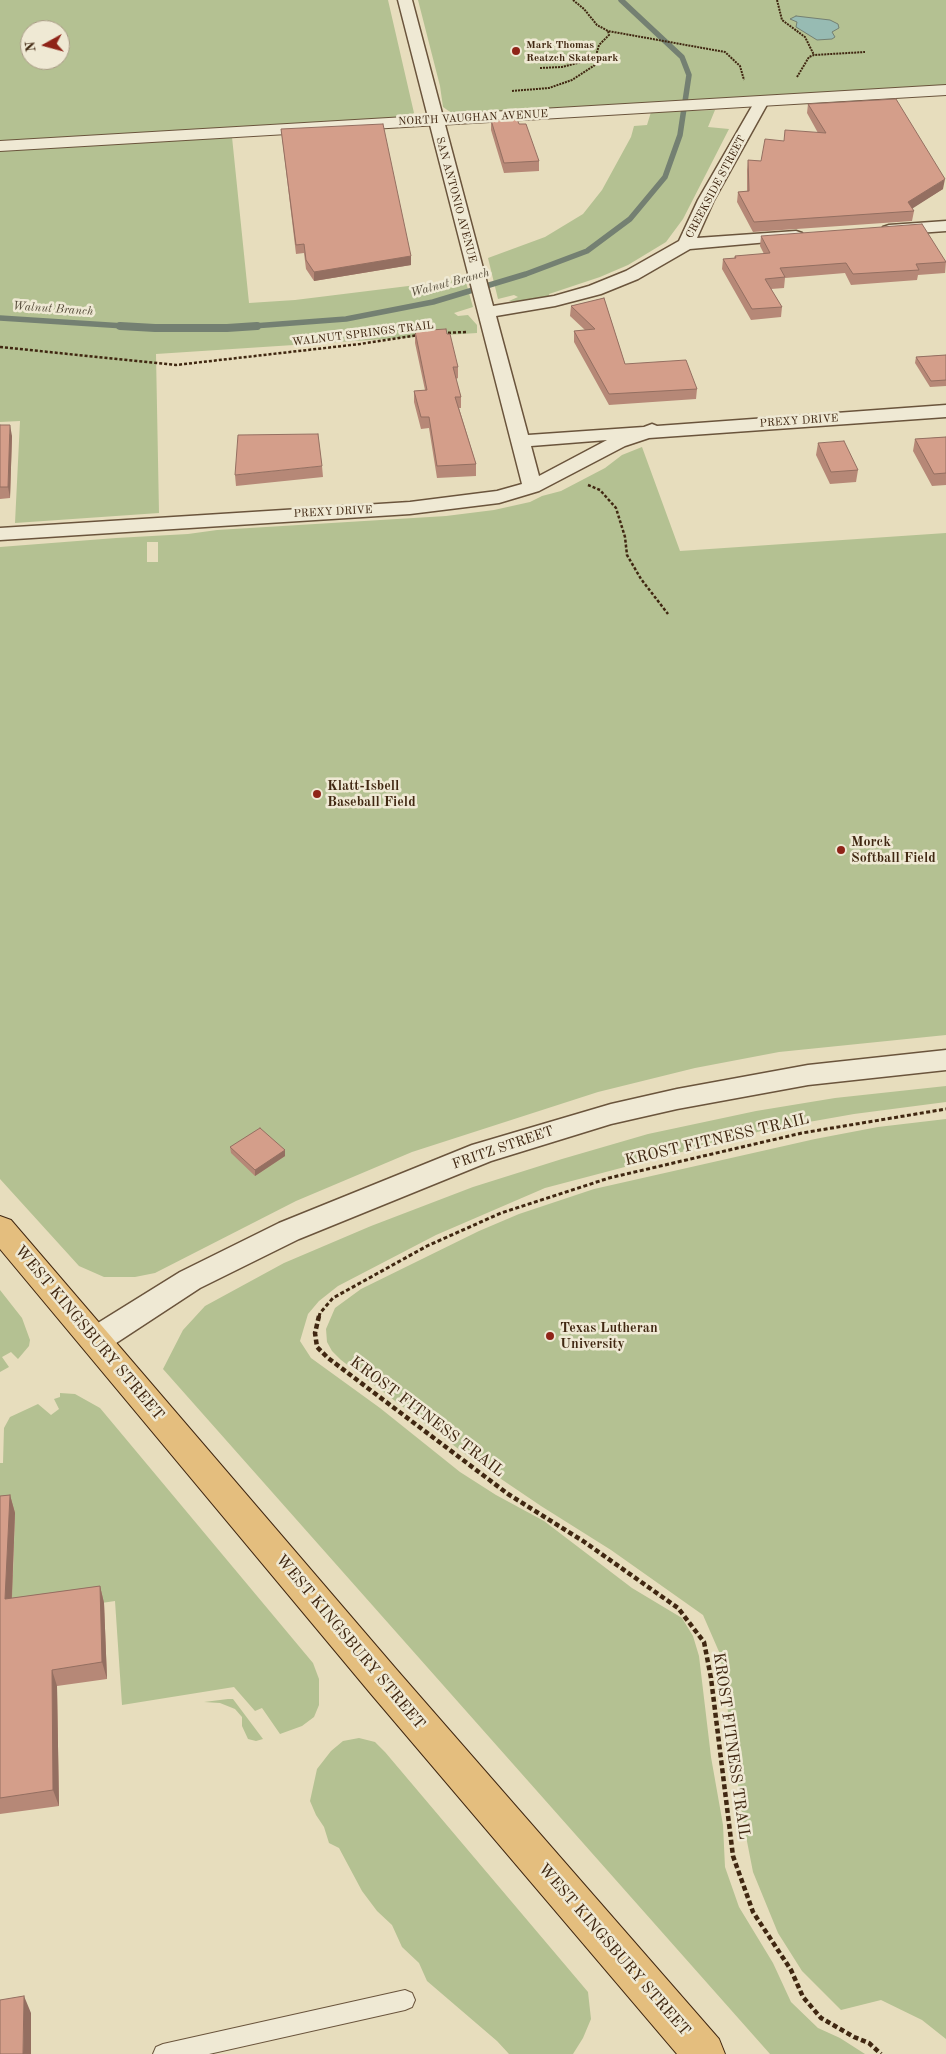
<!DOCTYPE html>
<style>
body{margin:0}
#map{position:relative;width:946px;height:2054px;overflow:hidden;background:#e7ddbd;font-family:"Old Standard TT",serif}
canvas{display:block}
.north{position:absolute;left:20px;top:20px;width:50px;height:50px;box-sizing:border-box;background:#efe9d4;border:1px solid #a99b86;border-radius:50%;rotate:263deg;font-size:14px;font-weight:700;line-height:20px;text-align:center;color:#402711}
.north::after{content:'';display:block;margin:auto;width:18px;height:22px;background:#8f2418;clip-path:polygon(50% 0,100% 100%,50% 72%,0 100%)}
</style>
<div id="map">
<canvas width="946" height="2054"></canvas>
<div class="north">N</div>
</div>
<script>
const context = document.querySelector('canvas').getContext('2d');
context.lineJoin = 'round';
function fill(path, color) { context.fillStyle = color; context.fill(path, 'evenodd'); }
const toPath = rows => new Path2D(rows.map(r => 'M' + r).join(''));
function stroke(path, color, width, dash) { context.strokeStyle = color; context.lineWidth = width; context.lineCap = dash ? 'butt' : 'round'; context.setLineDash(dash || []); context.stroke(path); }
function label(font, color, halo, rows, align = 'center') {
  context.font = font + ' "Old Standard TT",serif'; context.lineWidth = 5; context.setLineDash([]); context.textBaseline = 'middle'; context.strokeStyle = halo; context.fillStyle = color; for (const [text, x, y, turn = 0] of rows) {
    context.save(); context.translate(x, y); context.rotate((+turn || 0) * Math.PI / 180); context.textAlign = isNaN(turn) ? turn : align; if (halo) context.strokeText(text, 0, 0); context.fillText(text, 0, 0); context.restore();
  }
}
const green = toPath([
 [0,0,388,0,414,113,403,117,0,142],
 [30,30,60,30,60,60,30,60],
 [418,0,946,0,946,85,453,114,443,107,440,86],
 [715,110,708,127,729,129,683,219,666,242,628,265,600,277,549,294,550,298,512,305,517,302,509,301,518,297,514,295,498,299,488,258,545,237,583,214,602,190,631,137,634,126,647,125,651,112],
 [232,137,249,303,295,300,465,279,473,307,454,313,458,316,468,315,477,325,477,333,156,354,159,513,15,523,20,421,0,422,0,151],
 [642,447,680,551,946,533,946,1035,779,1052,695,1068,598,1092,412,1152,296,1201,155,1273,135,1277,104,1277,79,1266,0,1179,0,547,116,538,188,534,217,530,446,516,494,510,530,502,542,496,561,491,605,468,622,455],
 [147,542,158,542,158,562,147,562],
 [946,1086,946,1102,854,1114,769,1129,545,1188,436,1235,338,1286,319,1301,308,1314,300,1341,311,1358,380,1408,460,1472,496,1495,544,1521,632,1588,682,1618,693,1636,699,1656,711,1757,723,1825,725,1867,739,1907,773,1963,791,2002,818,2028,840,2038,865,2054,770,2054,163,1369,183,1330,205,1306,284,1263,371,1226,473,1187,562,1159,648,1134,756,1111,835,1098],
 [946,1119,946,2039,922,2020,881,2000,841,2010,802,1971,778,1933,753,1872,743,1821,720,1654,703,1615,611,1550,541,1506,473,1460,341,1360,332,1351,327,1342,326,1329,335,1308,361,1289,479,1231,519,1214,594,1189,815,1139,878,1127],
 [0,1290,22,1318,30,1340,29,1346,18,1359,11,1352,2,1357,9,1367,0,1372],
 [60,1393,75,1394,100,1408,313,1663,319,1679,319,1705,314,1717,302,1726,280,1734,262,1708,255,1711,234,1687,122,1705,115,1601,0,1618,13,1572,15,1513,0,1515,0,1463,3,1463,4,1428,10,1417,38,1404,51,1415,59,1409,54,1399,60,1397],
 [228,1699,233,1699,263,1739,256,1741,248,1739,242,1726,242,1717,235,1709,220,1703,204,1702],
 [359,1738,375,1742,385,1752,588,1992,591,2019,583,2038,573,2054,509,2054,497,2041,427,1981,419,1963,402,1947,392,1925,377,1911,362,1891,339,1848,329,1843,324,1827,316,1815,310,1801,317,1769,331,1751,343,1741]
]);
const water = toPath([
 [796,16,830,20,838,24,839,28,832,32,835,37,832,39,817,40,796,27,797,22,790,19,796,16]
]);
const streamFar1 = toPath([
 [0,318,140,327],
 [240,327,346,319,433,302,526,274,587,251,630,219,665,177,680,135,689,75,682,57,621,0]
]);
const stream = toPath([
 [120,326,155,328,227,328,257,326]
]);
const pathFar3 = toPath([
 [573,0,584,9,597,25,608,31,725,52,740,66,744,80],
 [777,0,782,20,805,37,814,55],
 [540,68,562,67,598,58],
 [797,77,809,57,814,55,865,52],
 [512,91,549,88,572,80,595,65,598,60,597,52,599,45,609,35,608,31]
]);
const pathFar2 = toPath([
 [443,333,466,332],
 [0,347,176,365,360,344,419,335],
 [588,485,600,490,616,508,625,537,627,555,641,579,668,614]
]);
const pathFar1 = toPath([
 [319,1317,320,1313,333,1298,427,1246,501,1213,609,1178,802,1133,946,1109]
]);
const path = toPath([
 [319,1316,315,1333,317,1347,328,1358,508,1494,583,1541,678,1608,704,1642,711,1678,733,1856,753,1912,791,1970,803,1997,821,2018,854,2037,869,2043,881,2054]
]);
const service = toPath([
 [405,1990,412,1993,415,2000,412,2007,405,2010,209,2054,153,2054,156,2047,163,2044,405,1990]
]);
const minor = toPath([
 [398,0,412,0,493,306,554,296,589,286,626,271,679,241,698,200,755,101,757,98,762,97,767,98,769,101,714,200,697,238,796,231,802,233,804,236,802,239,690,249,638,279,601,294,555,306,496,316,528,435,644,427,652,424,657,426,946,405,946,417,649,438,625,446,539,491,499,503,410,514,0,540,0,528,410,502,497,491,522,484,398,0],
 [607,440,539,476,531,446,607,440],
 [946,221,946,231,889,235,883,233,881,230,883,227,889,225,946,221],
 [946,1050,946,1070,808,1085,677,1109,611,1124,491,1161,299,1239,200,1288,107,1349,96,1353,85,1349,81,1340,85,1331,180,1272,279,1223,472,1145,611,1104,677,1089,808,1065,946,1050]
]);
const tertiary = toPath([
 [946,85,946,95,0,151,0,141,946,85]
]);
const primary = toPath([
 [0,1216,11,1220,397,1670,719,2039,725,2054,677,2054,371,1694,0,1249,0,1216]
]);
const wall = toPath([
 [808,104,943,189,912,208,914,211,912,221,753,232,737,202,738,192,747,191,747,170,748,160,761,161,784,141,818,133,807,113],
 [491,120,519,124,539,161,539,171,504,173,491,130],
 [281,129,411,256,411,265,314,281,306,269,304,253,296,254],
 [761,236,946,261,945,273,918,275,917,280,851,285,845,273,785,278,784,288,771,289,782,307,781,317,751,320,722,269,723,259,734,258,735,256,764,254,760,246],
 [604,298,625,364,697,389,696,399,609,405,574,342,574,331,585,330,570,316,571,306],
 [415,331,447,334,458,367,458,378,456,379,461,397,461,408,459,408,476,464,476,476,437,478,429,428,421,429,414,402,414,391,425,390,415,343],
 [946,355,946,386,930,387,915,363,916,357],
 [0,425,12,436,10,498,0,499],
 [946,437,946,485,932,486,913,451,915,439],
 [818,443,858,470,856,482,830,484,816,455],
 [322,466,323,477,236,486,235,475],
 [230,1147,285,1150,285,1156,255,1176,231,1153],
 [10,1495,15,1513,12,1598,100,1586,104,1603,107,1679,57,1686,59,1806,0,1814,0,1496]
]);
const shadedWall = toPath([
 [945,179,943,189,907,212,908,202],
 [411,256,411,265,314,281,314,272],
 [10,425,12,436,10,498,8,487],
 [285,1150,285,1156,255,1176,255,1170],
 [10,1495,15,1513,11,1616,5,1599],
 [100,1586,104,1603,107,1679,102,1662],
 [52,1670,57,1686,59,1806,53,1790],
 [24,1996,31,2013,31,2054,23,2054]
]);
const building = toPath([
 [896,99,945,179,908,202,914,211,754,222,738,192,749,191,748,160,761,161,765,139,784,141,785,130,826,133,808,104,896,99],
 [517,119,519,124,526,124,539,161,504,163,491,120,517,119],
 [383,124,411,256,314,272,306,260,304,244,296,245,281,129,383,124],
 [922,224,946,262,916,264,919,270,853,274,846,263,780,268,785,277,765,279,782,307,752,309,723,259,736,258,735,256,770,253,761,236,922,224],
 [604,298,625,364,686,360,697,389,609,394,574,331,595,329,571,306,604,298],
 [446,329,447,334,450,334,458,367,453,367,461,397,455,397,476,464,437,466,429,417,421,417,414,391,427,390,415,331,446,329],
 [946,355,946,380,931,381,916,357,946,355],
 [0,425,10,425,8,487,0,487,0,425],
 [318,434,322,466,235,475,238,435,318,434],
 [946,437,946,473,934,474,915,439,946,437],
 [844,441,858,470,831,472,818,443,844,441],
 [260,1128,285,1150,255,1170,230,1147,260,1128],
 [10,1495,5,1599,100,1586,102,1662,52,1670,53,1790,0,1798,0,1496,10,1495],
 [24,1996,23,2054,0,2054,0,2000,24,1996]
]);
const markers = [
 [516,51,5,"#8f2418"],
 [317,794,5,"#8f2418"],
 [841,850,5,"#8f2418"],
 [550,1336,5,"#8f2418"]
];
const farPoinames = [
 ["Mark Thomas",526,45],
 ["Reatzch Skatepark",526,58]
];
const farStreetnames = [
 ["NORTH VAUGHAN AVENUE",473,118,-3],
 ["CREEKSIDE STREET",716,187,-62],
 ["SAN ANTONIO AVENUE",456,200,75],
 ["WALNUT SPRINGS TRAIL",363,334,-7],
 ["PREXY DRIVE",799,421,-4],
 ["PREXY DRIVE",333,512,-3]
];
const farWaternames = [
 ["Walnut Branch",450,283,-15],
 ["Walnut Branch",53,309,4]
];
const poiNames = [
 ["Klatt-Isbell",327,786],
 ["Baseball Field",327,802],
 ["Morck",851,842],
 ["Softball Field",851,858],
 ["Texas Lutheran",560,1328],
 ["University",560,1344]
];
const streetNames = [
 ["FRITZ STREET",503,1148,-19]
];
const nearStreetnames = [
 ["KROST FITNESS TRAIL",717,1140,-13],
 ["WEST KINGSBURY STREET",89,1333,50],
 ["KROST FITNESS TRAIL",427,1417,37],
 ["WEST KINGSBURY STREET",350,1642,50],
 ["KROST FITNESS TRAIL",731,1746,82],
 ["WEST KINGSBURY STREET",614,1950,49]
];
fill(green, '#b4c192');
fill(water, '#97bbb3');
stroke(water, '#748072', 1);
stroke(streamFar1, '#748072', 5.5);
stroke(stream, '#748072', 8);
stroke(service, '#6a543c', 2);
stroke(minor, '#6a543c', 3);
stroke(tertiary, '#6a543c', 2);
stroke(primary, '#402711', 2);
stroke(pathFar3, '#402711', 2, [2, 1]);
stroke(pathFar2, '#402711', 2.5, [3, 2]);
stroke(pathFar1, '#402711', 3, [4, 2.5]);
stroke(path, '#402711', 4.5, [5, 3]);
fill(service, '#efe9d4');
fill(minor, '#efe9d4');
fill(tertiary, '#efe9d4');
fill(primary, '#e4be7e');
fill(wall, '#b68877');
fill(shadedWall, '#946f61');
fill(building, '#d49e8a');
stroke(building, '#946f61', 1);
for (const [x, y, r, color] of markers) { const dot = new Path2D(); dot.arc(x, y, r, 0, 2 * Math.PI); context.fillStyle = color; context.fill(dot); stroke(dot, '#efe9d4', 2); }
label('bold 11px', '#402711', '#efe9d4', farPoinames, 'left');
label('11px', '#402711', '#efe9d4', farStreetnames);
label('italic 12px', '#564c3a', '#efe9d4', farWaternames);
label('bold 14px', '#402711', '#efe9d4', poiNames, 'left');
label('14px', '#402711', '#efe9d4', streetNames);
label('16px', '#402711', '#efe9d4', nearStreetnames);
</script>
